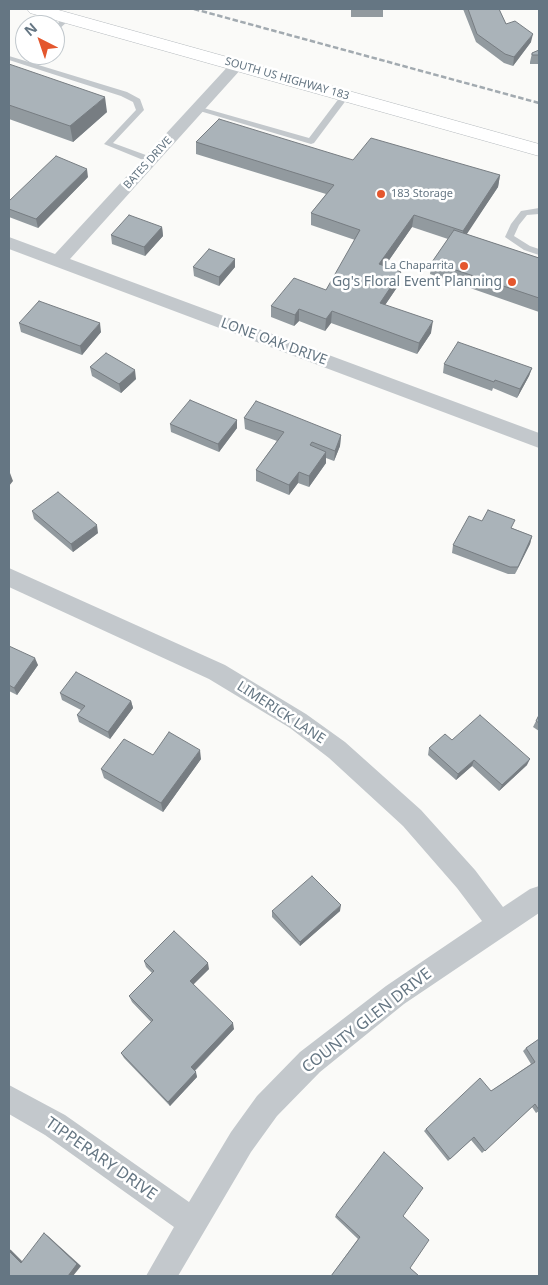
<!DOCTYPE html>
<style>
body{margin:0}
#map{position:relative;width:548px;height:1285px;overflow:hidden;background:#fafaf8;font-family:"Noto Sans",sans-serif}
canvas{display:block}
.frame{position:absolute;inset:0;border:10px solid #657683;pointer-events:none}
.north{position:absolute;left:15px;top:15px;width:50px;height:50px;box-sizing:border-box;background:#fff;border:1px solid #c1c8cd;border-radius:50%;rotate:319deg;font-size:14px;font-weight:700;line-height:20px;text-align:center;color:#657683}
.north::after{content:'';display:block;margin:auto;width:18px;height:22px;background:#e4572e;clip-path:polygon(50% 0,100% 100%,50% 72%,0 100%)}
</style>
<div id="map">
<canvas width="548" height="1285"></canvas>
<div class="frame"></div>
<div class="north">N</div>
</div>
<script>
const context = document.querySelector('canvas').getContext('2d');
context.lineJoin = 'round';
const toPath = rows => new Path2D(rows.map(r => 'M' + r).join(''));
function stroke(path, color, width, dash) { context.strokeStyle = color; context.lineWidth = width; context.lineCap = dash ? 'butt' : 'round'; context.setLineDash(dash || []); context.stroke(path); }
function fill(path, color) { context.fillStyle = color; context.fill(path, 'evenodd'); }
function label(font, color, halo, rows, align = 'center') {
  context.font = font + ' "Noto Sans",sans-serif'; context.lineWidth = 5; context.setLineDash([]); context.textBaseline = 'middle'; context.strokeStyle = halo; context.fillStyle = color; for (const [text, x, y, turn = 0] of rows) {
    context.save(); context.translate(x, y); context.rotate((+turn || 0) * Math.PI / 180); context.textAlign = isNaN(turn) ? turn : align; if (halo) context.strokeText(text, 0, 0); context.fillText(text, 0, 0); context.restore();
  }
}
const lane = toPath([
 [64,16,71,18,55,33,55,27,64,16],
 [9,56,127,92,140,99,144,110,113,143,154,158,154,162,148,162,104,144,136,110,133,102,121,96,9,60,9,56],
 [343,93,350,95,314,143,311,144,193,109,200,107,309,138,343,93],
 [539,208,539,214,527,215,519,225,514,236,530,246,539,249,539,255,524,250,505,237,511,224,521,211,539,208]
]);
const street = toPath([
 [237,60,242,62,245,65,242,68,70,259,539,433,539,448,9,249,9,237,55,254,232,62,237,60],
 [9,568,225,665,306,714,345,742,421,810,475,870,503,907,530,889,539,886,539,913,404,1004,320,1072,277,1116,251,1152,178,1276,146,1276,174,1227,45,1135,9,1114,9,1085,65,1115,189,1202,231,1132,257,1096,300,1052,386,986,482,921,457,888,403,826,329,758,290,728,209,679,9,587,9,568]
]);
const primary = toPath([
 [27,9,55,9,539,144,539,156,30,13,27,9]
]);
const rail = toPath([
 [194,9,539,103]
]);
const wall = toPath([
 [351,9,383,9,383,17,351,17],
 [463,9,499,9,506,24,531,42,513,66,504,63,476,42],
 [539,50,539,64,530,64,530,62,532,53],
 [9,64,107,112,73,142,9,119],
 [196,142,353,160,500,175,498,187,466,234,539,258,539,312,430,274,432,262,448,239,412,227,385,266,400,283,385,305,431,333,417,354,331,323,325,331,299,321,294,326,271,317,271,306,326,290,355,240,311,225,311,213,326,194,196,154],
 [88,177,38,228,9,217,9,201],
 [162,227,163,236,145,256,112,244,111,235],
 [193,267,235,267,219,286,194,276],
 [19,323,101,332,82,355,21,332],
 [444,364,532,368,529,376,517,398,493,388,492,391,443,373],
 [90,367,136,379,121,393,92,376],
 [244,418,341,435,340,446,334,461,326,458,326,463,309,487,298,483,289,495,256,481,256,470,277,441,245,429],
 [237,420,237,428,219,452,171,432,170,424],
 [32,511,98,533,73,552,34,519],
 [482,521,512,528,532,536,530,544,515,574,508,574,452,553,453,545],
 [9,646,38,665,17,695,9,691],
 [60,693,131,701,133,708,110,739,79,722,77,715,81,710,62,700],
 [539,715,539,731,533,727],
 [452,740,527,765,499,791,472,766,456,780,428,755,429,748],
 [153,755,201,759,163,812,104,778,101,769],
 [272,911,340,911,300,946,272,917],
 [144,961,209,969,193,984,234,1029,195,1071,197,1077,170,1106,124,1058,121,1053,151,1022,132,1002,129,996,152,973,146,967],
 [539,1039,539,1111,536,1113,532,1107,482,1153,471,1140,448,1161,424,1131,426,1129,491,1091,531,1064,523,1051,526,1048],
 [336,1215,403,1216,410,1268,419,1276,331,1276,358,1239,335,1217]
]);
const shadedWall = toPath([
 [533,34,531,42,513,66,514,57],
 [105,97,107,112,73,142,70,126],
 [87,169,88,177,38,228,36,219],
 [500,175,498,187,461,243,463,231],
 [414,215,412,227,378,276,379,264],
 [162,227,163,236,145,256,144,247],
 [235,259,235,267,219,286,219,277],
 [401,272,400,283,379,314,380,303],
 [299,309,299,321,294,326,295,315],
 [332,311,331,323,325,331,326,319],
 [433,321,431,333,417,354,419,343],
 [100,323,101,332,82,355,80,346],
 [532,368,529,376,517,398,520,389],
 [135,370,136,379,121,393,119,384],
 [237,420,237,428,219,452,218,444],
 [341,435,340,446,334,461,335,451],
 [326,452,326,463,309,487,309,476],
 [299,472,298,483,289,495,289,485],
 [10,473,13,481,9,486,9,475],
 [97,525,98,533,73,552,71,544],
 [532,536,530,544,515,574,518,567],
 [35,658,38,665,17,695,14,688],
 [131,701,133,708,110,739,108,732],
 [200,750,201,759,163,812,161,803],
 [530,759,527,765,499,791,502,785],
 [474,760,472,766,456,780,458,774],
 [341,905,340,911,300,946,300,942],
 [208,963,209,969,191,987,190,981],
 [233,1023,234,1029,193,1072,191,1067],
 [196,1072,197,1077,170,1106,168,1102],
 [44,1233,48,1236,81,1266,73,1276,68,1276],
 [9,1249,11,1250,26,1265,21,1263,9,1251]
]);
const building = toPath([
 [468,9,499,9,506,24,515,21,533,34,514,57,505,54,477,34,468,9],
 [539,50,539,55,532,55,532,53,539,50],
 [9,64,105,97,70,126,9,105,9,64],
 [219,119,353,160,371,138,500,175,463,231,414,215,379,264,401,272,380,303,433,321,419,343,332,311,326,319,299,309,295,315,271,306,294,278,326,290,360,230,311,213,334,185,196,142,219,119],
 [56,156,87,169,36,219,9,209,9,201,56,156],
 [129,215,162,227,144,247,111,235,129,215],
 [454,230,539,258,539,298,432,262,454,230],
 [209,249,235,259,219,277,193,267,209,249],
 [39,301,100,323,80,346,19,323,39,301],
 [458,342,532,368,520,389,495,380,494,382,444,364,458,342],
 [106,353,135,370,119,384,90,367,106,353],
 [190,400,237,420,218,444,170,424,190,400],
 [256,401,341,435,335,451,312,442,310,445,326,452,309,476,299,472,289,485,256,470,284,432,244,418,256,401],
 [58,492,97,525,71,544,32,511,58,492],
 [488,510,515,520,511,528,532,536,518,567,510,567,453,545,469,516,482,521,488,510],
 [9,646,35,658,14,688,9,685,9,646],
 [76,672,131,701,108,732,77,715,85,706,60,693,76,672],
 [480,715,530,759,502,785,474,760,458,774,429,748,445,734,452,740,480,715],
 [539,715,539,723,536,721,539,715],
 [169,732,200,750,161,803,101,769,124,739,153,755,169,732],
 [312,876,341,905,300,942,272,911,312,876],
 [174,931,208,963,190,981,233,1023,191,1067,196,1072,168,1102,121,1053,153,1020,129,996,154,971,144,961,174,931],
 [539,1039,539,1110,535,1104,485,1151,474,1137,450,1159,426,1129,480,1078,491,1091,535,1062,526,1048,539,1039],
 [384,1152,423,1188,403,1216,429,1240,410,1268,419,1276,331,1276,360,1237,336,1215,384,1152],
 [44,1233,77,1264,68,1276,9,1276,9,1251,21,1263,44,1233]
]);
const markers = [
 [381,194,5,"#e4572e"],
 [464,266,5,"#e4572e"],
 [512,282,5,"#e4572e"]
];
const farStreetnames = [
 ["SOUTH US HIGHWAY 183",287,79,16],
 ["BATES DRIVE",148,163,-48]
];
const farPoinames = [
 ["183 Storage",391,194],
 ["La Chaparrita",454,266,"right"]
];
const poiNames = [
 ["Gg's Floral Event Planning",502,282]
];
const streetNames = [
 ["LONE OAK DRIVE",274,342,20],
 ["LIMERICK LANE",281,713,33]
];
const nearStreetnames = [
 ["COUNTY GLEN DRIVE",367,1021,-38],
 ["TIPPERARY DRIVE",101,1159,35]
];
stroke(primary, '#b5babe', 1);
fill(lane, '#c3c8cc');
fill(street, '#c3c8cc');
fill(primary, '#fff');
stroke(rail, '#a2aab0', 2.5, [5.5, 2.5]);
fill(wall, '#929a9f');
fill(shadedWall, '#777d82');
fill(building, '#aab3b9');
stroke(building, '#777d82', 1);
for (const [x, y, r, color] of markers) { const dot = new Path2D(); dot.arc(x, y, r, 0, 2 * Math.PI); context.fillStyle = color; context.fill(dot); stroke(dot, '#fff', 2); }
label('11px', '#657683', '#fff', farStreetnames);
label('11px', '#657683', '#fff', farPoinames, 'left');
label('14px', '#657683', '#fff', poiNames, 'right');
label('14px', '#657683', '#fff', streetNames);
label('16px', '#657683', '#fff', nearStreetnames);
</script>
